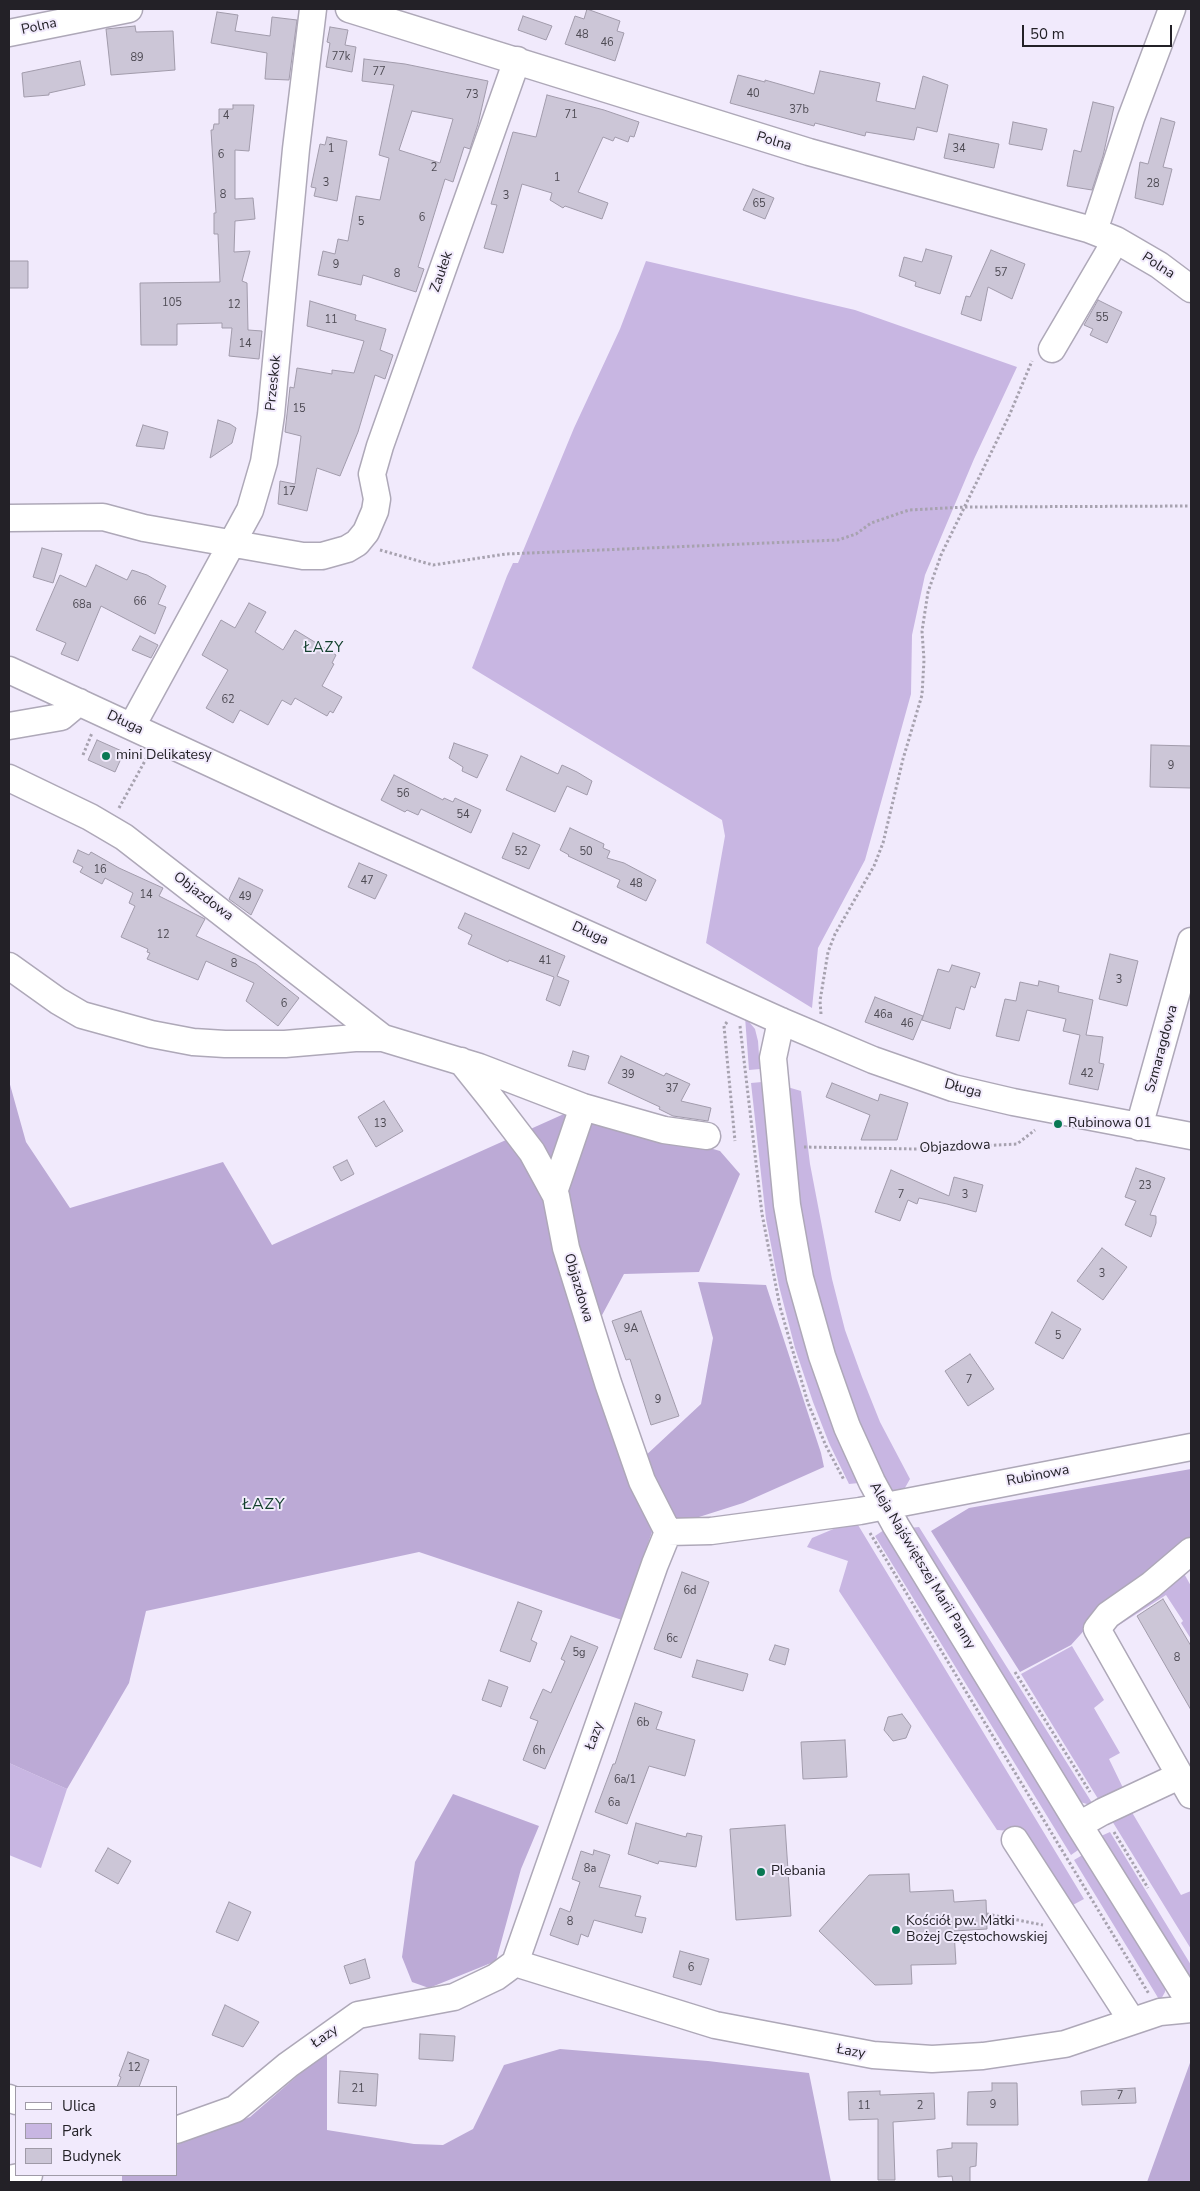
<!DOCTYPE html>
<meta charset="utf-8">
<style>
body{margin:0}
#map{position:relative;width:1200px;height:2191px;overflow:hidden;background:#f1eafc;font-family:"Nunito Sans",sans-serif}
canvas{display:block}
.frame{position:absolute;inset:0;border:10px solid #232127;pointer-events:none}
.legend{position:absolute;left:15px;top:2086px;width:162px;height:90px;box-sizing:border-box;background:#f1eafc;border:1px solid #9f9aa7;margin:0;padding:6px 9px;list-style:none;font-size:15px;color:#232127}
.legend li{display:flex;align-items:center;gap:10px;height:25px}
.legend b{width:25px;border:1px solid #9f9aa7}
.scale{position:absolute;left:1022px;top:25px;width:150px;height:22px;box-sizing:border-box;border:2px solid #232127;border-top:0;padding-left:6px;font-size:15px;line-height:18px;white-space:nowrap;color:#232127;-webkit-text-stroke:4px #f1eafc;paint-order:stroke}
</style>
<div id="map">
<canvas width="1200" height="2191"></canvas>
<div class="frame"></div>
<ul class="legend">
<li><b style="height:6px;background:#fff"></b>Ulica</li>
<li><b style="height:14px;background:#c8b6e2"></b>Park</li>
<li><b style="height:14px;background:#ccc6d7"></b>Budynek</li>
</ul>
<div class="scale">50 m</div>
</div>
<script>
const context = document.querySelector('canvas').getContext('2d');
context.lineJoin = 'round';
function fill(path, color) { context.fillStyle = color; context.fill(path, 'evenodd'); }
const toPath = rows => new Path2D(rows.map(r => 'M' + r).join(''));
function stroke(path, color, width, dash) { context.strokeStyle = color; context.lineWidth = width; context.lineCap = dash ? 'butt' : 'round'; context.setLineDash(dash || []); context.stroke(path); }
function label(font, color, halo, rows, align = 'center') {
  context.font = font + ' "Nunito Sans",sans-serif'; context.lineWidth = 4; context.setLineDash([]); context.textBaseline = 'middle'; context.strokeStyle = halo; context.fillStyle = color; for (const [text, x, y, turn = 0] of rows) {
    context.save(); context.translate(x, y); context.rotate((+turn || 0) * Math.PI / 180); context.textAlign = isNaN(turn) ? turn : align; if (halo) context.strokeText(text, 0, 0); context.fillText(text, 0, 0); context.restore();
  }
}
const green = toPath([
 [646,261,855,310,1017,367,974,459,925,575,912,635,911,694,865,860,818,948,812,1008,706,943,725,836,722,820,472,668,507,576,513,563,518,563,574,428,620,329],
 [745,1017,755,1029,758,1041,760,1069,749,1070],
 [762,1082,859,1483,849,1484,829,1443,813,1402,795,1348,779,1286,766,1219,751,1083],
 [784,1086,801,1091,810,1164,832,1279,845,1330,862,1377,880,1422,910,1479,902,1493,889,1489,849,1405,812,1279,800,1214],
 [855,1520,1084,1899,1071,1906,1024,1832,997,1830,839,1591,848,1561,807,1547,812,1538],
 [919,1527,1094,1806,1080,1802,909,1528],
 [884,1530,1081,1848,1071,1855,875,1536],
 [1182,1570,1191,1586,1191,1639,1181,1623,1183,1621,1166,1595,1116,1627,1118,1612],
 [1072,1646,1104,1700,1094,1708,1120,1753,1109,1759,1125,1792,1100,1802,1021,1674],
 [9,1763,67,1789,41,1868,9,1855],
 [1130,1809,1181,1895,1191,1891,1191,1949,1109,1816],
 [1110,1832,1191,1965,1191,1984,1101,1836],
 [1086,1853,1166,1984,1165,1992,1160,2001,1074,1860]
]);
const forest = toPath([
 [9,1081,26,1142,70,1208,223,1162,272,1245,575,1109,720,1151,740,1174,699,1272,624,1274,585,1347,652,1532,622,1620,419,1552,146,1611,129,1683,67,1789,9,1763],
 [698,1282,766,1285,821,1453,824,1467,743,1503,677,1524,643,1458,701,1404,713,1338],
 [1191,1469,1191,1538,1179,1556,1099,1614,1071,1645,1020,1672,931,1531,969,1508],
 [453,1794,539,1826,521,1869,496,1961,429,1988,412,1982,402,1957,415,1862],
 [560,2049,708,2061,809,2073,831,2182,122,2182,122,2175,176,2175,176,2145,250,2117,327,2050,327,2130,414,2144,443,2145,473,2129,504,2065],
 [1191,2060,1191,2182,1147,2182]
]);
const building = toPath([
 [587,9,620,21,617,31,624,33,615,61,565,44,575,16,584,19,587,9],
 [217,12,238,15,235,31,270,36,272,17,297,20,289,80,265,79,267,53,211,43,217,12],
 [523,16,552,26,546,40,518,30,523,16],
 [135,26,136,32,173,31,175,70,111,75,106,29,135,26],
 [330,27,348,30,345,45,356,47,352,72,326,67,330,43,327,42,330,27],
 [364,59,405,64,488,81,478,124,470,149,464,147,453,182,445,179,418,267,424,269,416,292,363,275,361,285,318,275,323,251,335,254,338,239,348,241,356,196,380,200,389,158,379,155,394,85,362,81,364,59],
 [412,111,453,119,440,163,399,150,412,111],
 [80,61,85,85,49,93,49,95,24,97,22,73,80,61],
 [820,71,880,83,876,101,915,109,923,76,948,85,937,132,917,127,914,140,866,132,865,136,815,123,814,126,730,103,738,75,765,82,765,80,814,94,820,71],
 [547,95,604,110,639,122,634,137,630,136,628,142,615,137,613,141,603,137,578,192,608,203,602,219,565,206,563,208,550,200,552,193,522,184,503,253,484,248,497,205,491,204,513,132,536,137,547,95],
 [1093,102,1114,107,1103,156,1092,190,1067,186,1074,150,1081,152,1093,102],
 [233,105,254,105,249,151,235,150,235,199,253,198,255,219,235,221,234,252,250,251,242,281,247,283,248,330,262,331,259,359,229,356,232,328,222,328,222,323,177,324,177,345,141,345,140,283,220,282,218,234,214,234,214,213,216,213,211,130,213,130,214,124,219,124,219,109,233,109,233,105],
 [1161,118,1175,122,1163,167,1172,169,1163,205,1135,198,1140,162,1148,164,1161,118],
 [1013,122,1047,129,1042,150,1009,144,1013,122],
 [949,134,999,144,994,168,944,158,949,134],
 [327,137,347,141,337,201,314,196,316,188,311,187,320,144,325,145,327,137],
 [753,189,774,198,765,219,743,210,753,189],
 [926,249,952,256,940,294,915,286,916,282,899,276,904,257,922,262,926,249],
 [991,250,1025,264,1012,299,988,287,981,321,961,314,966,296,970,297,991,250],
 [9,261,28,261,28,288,9,288,9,261],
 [1098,300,1122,312,1107,343,1090,335,1093,329,1084,325,1098,300],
 [310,301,356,315,355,320,386,329,380,350,393,355,385,379,375,375,358,432,340,476,317,468,307,511,278,504,280,481,295,484,301,436,285,432,290,387,294,388,297,368,332,374,332,370,354,373,364,341,307,326,310,301],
 [218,420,230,424,236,428,232,443,210,458,218,420],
 [143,425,168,432,164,449,136,446,143,425],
 [42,548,62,554,53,583,33,577,42,548],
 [96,565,127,580,132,570,147,575,166,586,158,604,166,607,155,634,101,606,78,661,61,654,66,643,36,630,60,575,86,587,96,565],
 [249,603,266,612,255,632,283,650,295,630,336,655,332,663,334,664,322,686,342,697,333,713,330,711,327,716,295,698,291,705,282,700,268,725,240,710,233,723,206,708,228,670,202,655,221,620,235,628,249,603],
 [140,636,158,645,151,658,132,650,140,636],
 [97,740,124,752,115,772,88,760,97,740],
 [454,743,488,755,477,778,462,771,463,767,449,758,454,743],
 [1151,745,1191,746,1191,788,1150,787,1151,745],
 [521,756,558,774,562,765,577,772,592,781,587,795,567,786,555,812,506,790,521,756],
 [394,775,443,800,444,798,453,802,455,798,481,810,471,833,421,809,418,815,407,810,405,812,381,800,394,775],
 [570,828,604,844,603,848,610,851,607,858,624,863,656,880,646,901,617,887,620,880,568,856,569,855,560,850,570,828],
 [513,833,540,845,529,869,502,858,513,833],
 [78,850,89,855,91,852,119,868,163,888,159,896,205,919,196,936,256,964,299,998,278,1026,246,1001,254,983,206,961,198,980,147,959,150,953,147,952,148,949,121,937,135,906,129,903,133,893,105,878,102,884,80,872,83,867,73,862,78,850],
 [359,863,387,875,375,899,348,887,359,863],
 [239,878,263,890,251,915,229,899,239,878],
 [465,913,565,956,557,976,569,981,560,1006,546,1000,554,977,509,960,508,962,468,944,472,935,458,928,465,913],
 [1110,954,1138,961,1127,1006,1099,999,1110,954],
 [952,965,980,973,975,988,971,986,964,1010,956,1007,950,1029,922,1020,938,969,949,972,952,965],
 [1039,981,1059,986,1058,992,1093,1000,1086,1035,1103,1037,1099,1063,1104,1064,1098,1090,1069,1084,1080,1035,1063,1031,1066,1019,1027,1010,1019,1041,996,1036,1005,999,1016,1001,1020,982,1038,986,1039,981],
 [875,997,923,1016,913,1040,865,1022,875,997],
 [573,1051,589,1056,585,1070,568,1066,573,1051],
 [621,1056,664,1076,666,1073,690,1084,681,1101,711,1108,708,1121,673,1116,659,1109,660,1107,608,1083,621,1056],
 [832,1083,878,1101,880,1094,908,1103,897,1140,861,1140,870,1115,826,1097,832,1083],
 [384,1101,403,1131,376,1147,358,1117,384,1101],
 [347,1160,354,1174,341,1181,333,1167,347,1160],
 [1136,1168,1165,1178,1150,1215,1156,1216,1156,1223,1151,1237,1125,1225,1136,1201,1125,1197,1136,1168],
 [891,1170,949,1196,954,1177,983,1185,976,1212,947,1204,919,1198,917,1204,908,1200,900,1221,875,1212,891,1170],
 [1102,1248,1127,1267,1103,1300,1077,1281,1102,1248],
 [641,1311,679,1416,651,1425,630,1359,626,1360,612,1321,641,1311],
 [1052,1312,1081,1329,1063,1359,1035,1343,1052,1312],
 [970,1354,994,1389,968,1406,945,1371,970,1354],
 [682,1572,709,1582,681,1658,654,1649,682,1572],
 [1163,1599,1191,1646,1191,1710,1137,1616,1163,1599],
 [518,1602,542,1611,531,1640,537,1643,530,1662,500,1651,518,1602],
 [571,1636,598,1647,545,1769,523,1760,538,1721,530,1718,543,1689,551,1693,565,1661,561,1659,571,1636],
 [775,1645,789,1649,785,1665,769,1660,775,1645],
 [697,1660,748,1674,743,1691,692,1677,697,1660],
 [489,1680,508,1687,501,1707,482,1700,489,1680],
 [635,1703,662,1712,656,1729,695,1740,685,1776,649,1766,627,1824,595,1812,613,1764,615,1764,635,1703],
 [902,1714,911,1726,906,1738,893,1741,884,1730,888,1717,902,1714],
 [845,1740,847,1777,803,1779,801,1742,845,1740],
 [636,1823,686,1837,687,1833,702,1836,696,1867,659,1861,658,1864,628,1854,636,1823],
 [785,1825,791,1916,736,1920,730,1829,785,1825],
 [108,1848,131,1861,118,1884,95,1871,108,1848],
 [594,1850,610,1855,599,1887,641,1896,635,1916,646,1918,642,1933,594,1920,588,1937,581,1934,578,1945,550,1935,560,1908,570,1912,580,1882,572,1879,581,1851,593,1855,594,1850],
 [909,1874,910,1892,953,1890,954,1902,986,1900,987,1929,954,1931,956,1964,911,1965,912,1984,875,1985,819,1931,869,1875,909,1874],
 [229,1902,251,1912,238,1941,216,1932,229,1902],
 [680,1951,709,1959,701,1985,673,1977,680,1951],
 [365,1959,370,1978,350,1984,344,1966,365,1959],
 [225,2005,259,2022,243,2047,212,2035,225,2005],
 [420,2034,455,2036,453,2061,419,2059,420,2034],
 [128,2052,149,2060,139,2087,117,2087,121,2077,119,2076,128,2052],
 [340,2071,378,2074,376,2106,338,2103,340,2071],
 [992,2083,1017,2083,1018,2125,967,2125,968,2092,992,2091,992,2083],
 [1135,2088,1136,2103,1082,2105,1081,2091,1135,2088],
 [880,2091,880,2095,934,2093,935,2119,893,2122,895,2180,878,2180,878,2119,849,2120,848,2092,880,2091],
 [952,2143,977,2143,976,2166,970,2167,970,2182,953,2182,952,2176,938,2177,937,2150,952,2148,952,2143]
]);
const path = toPath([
 [380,550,433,565,506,554,838,540,856,534,871,523,909,510,965,507,1191,506],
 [83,755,92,733],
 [119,808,146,759],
 [821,1014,820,1001,828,952,835,934,874,866,883,843,903,759,922,695,924,660,922,631,928,592,941,555,1009,416,1032,361],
 [727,1022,724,1026,735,1141],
 [740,1026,762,1214,780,1307,808,1403,826,1446,844,1480],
 [804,1147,916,1149,1017,1144,1035,1130],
 [870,1533,1149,1994],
 [1015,1672,1090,1792],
 [1114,1832,1148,1888],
 [987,1914,1043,1925]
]);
const minor = toPath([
 [349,9,809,152,1088,229,1116,240,1159,265,1191,289],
 [9,33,129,9],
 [1094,231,1131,118,1172,9],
 [1052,349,1116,240],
 [9,518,103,517,144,528,303,556,322,556,347,549,357,543,366,532,375,511,377,499,372,474,380,446,517,60],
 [9,670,329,818,781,1021,873,1060,953,1088,1013,1102,1191,1136],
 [9,726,61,717,79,702],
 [132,726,250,510,264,462,271,415,296,149,313,9],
 [9,778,90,817,124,837,383,1038],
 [9,966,58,1001,82,1015,151,1034,193,1042,225,1044,285,1044,355,1038,383,1038,479,1067,583,1107,664,1130,707,1136],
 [781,1021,773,1058,787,1205,800,1278,822,1356,847,1427,872,1482,896,1526,1079,1825,1191,2004],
 [461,1061,493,1101,532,1152,556,1196,566,1248,608,1383,642,1481,668,1532],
 [1139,1127,1191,941],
 [554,1192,583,1107],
 [1191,1551,1151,1585,1108,1615,1097,1629,1191,1795],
 [1079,1825,1102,1812,1179,1776],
 [1015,1840,1132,2021],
 [515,1963,715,2025,873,2055,932,2059,983,2056,1065,2044,1160,2012,1191,2009],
 [9,2098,16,2101],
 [176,2130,235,2109,288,2065,358,2015,454,1997,496,1977,515,1963,655,1564,668,1532,711,1531,860,1511,1191,1447],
 [9,2179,29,2175]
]);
const markers = [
 [106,756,5,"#097853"],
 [1058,1124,5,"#097853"],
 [761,1872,5,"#097853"],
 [896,1930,5,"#097853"]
];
const numberNames = [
 ["48",582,35],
 ["46",607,43],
 ["77k",341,57],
 ["89",137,58],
 ["77",379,72],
 ["40",753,94],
 ["73",472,95],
 ["37b",799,110],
 ["71",571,115],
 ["4",226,116],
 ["1",331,149],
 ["34",959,149],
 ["6",221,155],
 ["2",434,168],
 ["1",557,178],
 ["3",326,183],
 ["28",1153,184],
 ["8",223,195],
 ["3",506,196],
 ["65",759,204],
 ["6",422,218],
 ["5",361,222],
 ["9",336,265],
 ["57",1001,273],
 ["8",397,274],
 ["105",172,303],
 ["12",234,305],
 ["55",1102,318],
 ["11",331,320],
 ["14",245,344],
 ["15",299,409],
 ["17",289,492],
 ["66",140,602],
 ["68a",82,605],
 ["62",228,700],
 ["9",1171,766],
 ["56",403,794],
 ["54",463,815],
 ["52",521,852],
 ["50",586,852],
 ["16",100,870],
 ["47",367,881],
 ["48",636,884],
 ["14",146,895],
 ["49",245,897],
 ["12",163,935],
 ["41",545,961],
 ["8",234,964],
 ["3",1119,980],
 ["6",284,1004],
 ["46a",883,1015],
 ["46",907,1024],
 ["42",1087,1074],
 ["39",628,1075],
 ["37",672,1089],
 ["13",380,1124],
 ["23",1145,1186],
 ["7",901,1195],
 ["3",965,1195],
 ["3",1102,1274],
 ["9A",631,1329],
 ["5",1058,1336],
 ["7",969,1380],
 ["9",658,1400],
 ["6d",690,1591],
 ["6c",672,1639],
 ["5g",579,1653],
 ["8",1177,1658],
 ["6b",643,1723],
 ["6h",539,1751],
 ["6a/1",625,1780],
 ["6a",614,1803],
 ["8a",590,1869],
 ["8",570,1922],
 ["6",691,1968],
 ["12",134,2068],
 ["21",358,2089],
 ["7",1120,2096],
 ["9",993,2105],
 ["11",864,2106],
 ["2",920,2106]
];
const streetNames = [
 ["Polna",39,27,-12],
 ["Polna",774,142,17],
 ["Polna",1158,266,33],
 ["Zaułek",442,272,-71],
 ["Przeskok",274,383,-84],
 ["Długa",125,723,25],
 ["Objazdowa",203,897,37],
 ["Długa",590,934,24],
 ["Szmaragdowa",1162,1049,-75],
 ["Długa",963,1089,15],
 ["Objazdowa",955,1147,-3],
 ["Objazdowa",578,1288,73],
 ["Rubinowa",1038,1476,-11],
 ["Aleja Najświętszej Marii Panny",922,1566,59],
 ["Łazy",595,1736,-71],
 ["Łazy",325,2037,-35],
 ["Łazy",851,2052,10]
];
const poiNames = [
 ["mini Delikatesy",116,756],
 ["Rubinowa 01",1068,1124],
 ["Plebania",771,1872],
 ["Kościół pw. Matki",906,1922],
 ["Bożej Częstochowskiej",906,1938]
];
const neighbourhoodNames = [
 ["ŁAZY",324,648]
];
const quarterNames = [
 ["ŁAZY",264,1505]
];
fill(green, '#c8b6e2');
fill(forest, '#bcaad6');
fill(building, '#ccc6d7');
stroke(building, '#a19bab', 1);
stroke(minor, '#aea8b8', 29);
stroke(path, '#a7a2af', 3, [2.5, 2.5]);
stroke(minor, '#fff', 26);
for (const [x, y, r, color] of markers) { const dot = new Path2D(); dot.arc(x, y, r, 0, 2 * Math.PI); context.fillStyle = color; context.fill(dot); stroke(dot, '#f1eafc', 2); }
label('11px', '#4d4a53', null, numberNames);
label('14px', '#232127', '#f1eafc', streetNames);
label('14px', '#232127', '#f1eafc', poiNames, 'left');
context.letterSpacing = '1px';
label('15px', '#13402d', '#f1eafc', neighbourhoodNames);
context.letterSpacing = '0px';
context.letterSpacing = '1px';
label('16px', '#13402d', '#f1eafc', quarterNames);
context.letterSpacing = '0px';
</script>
